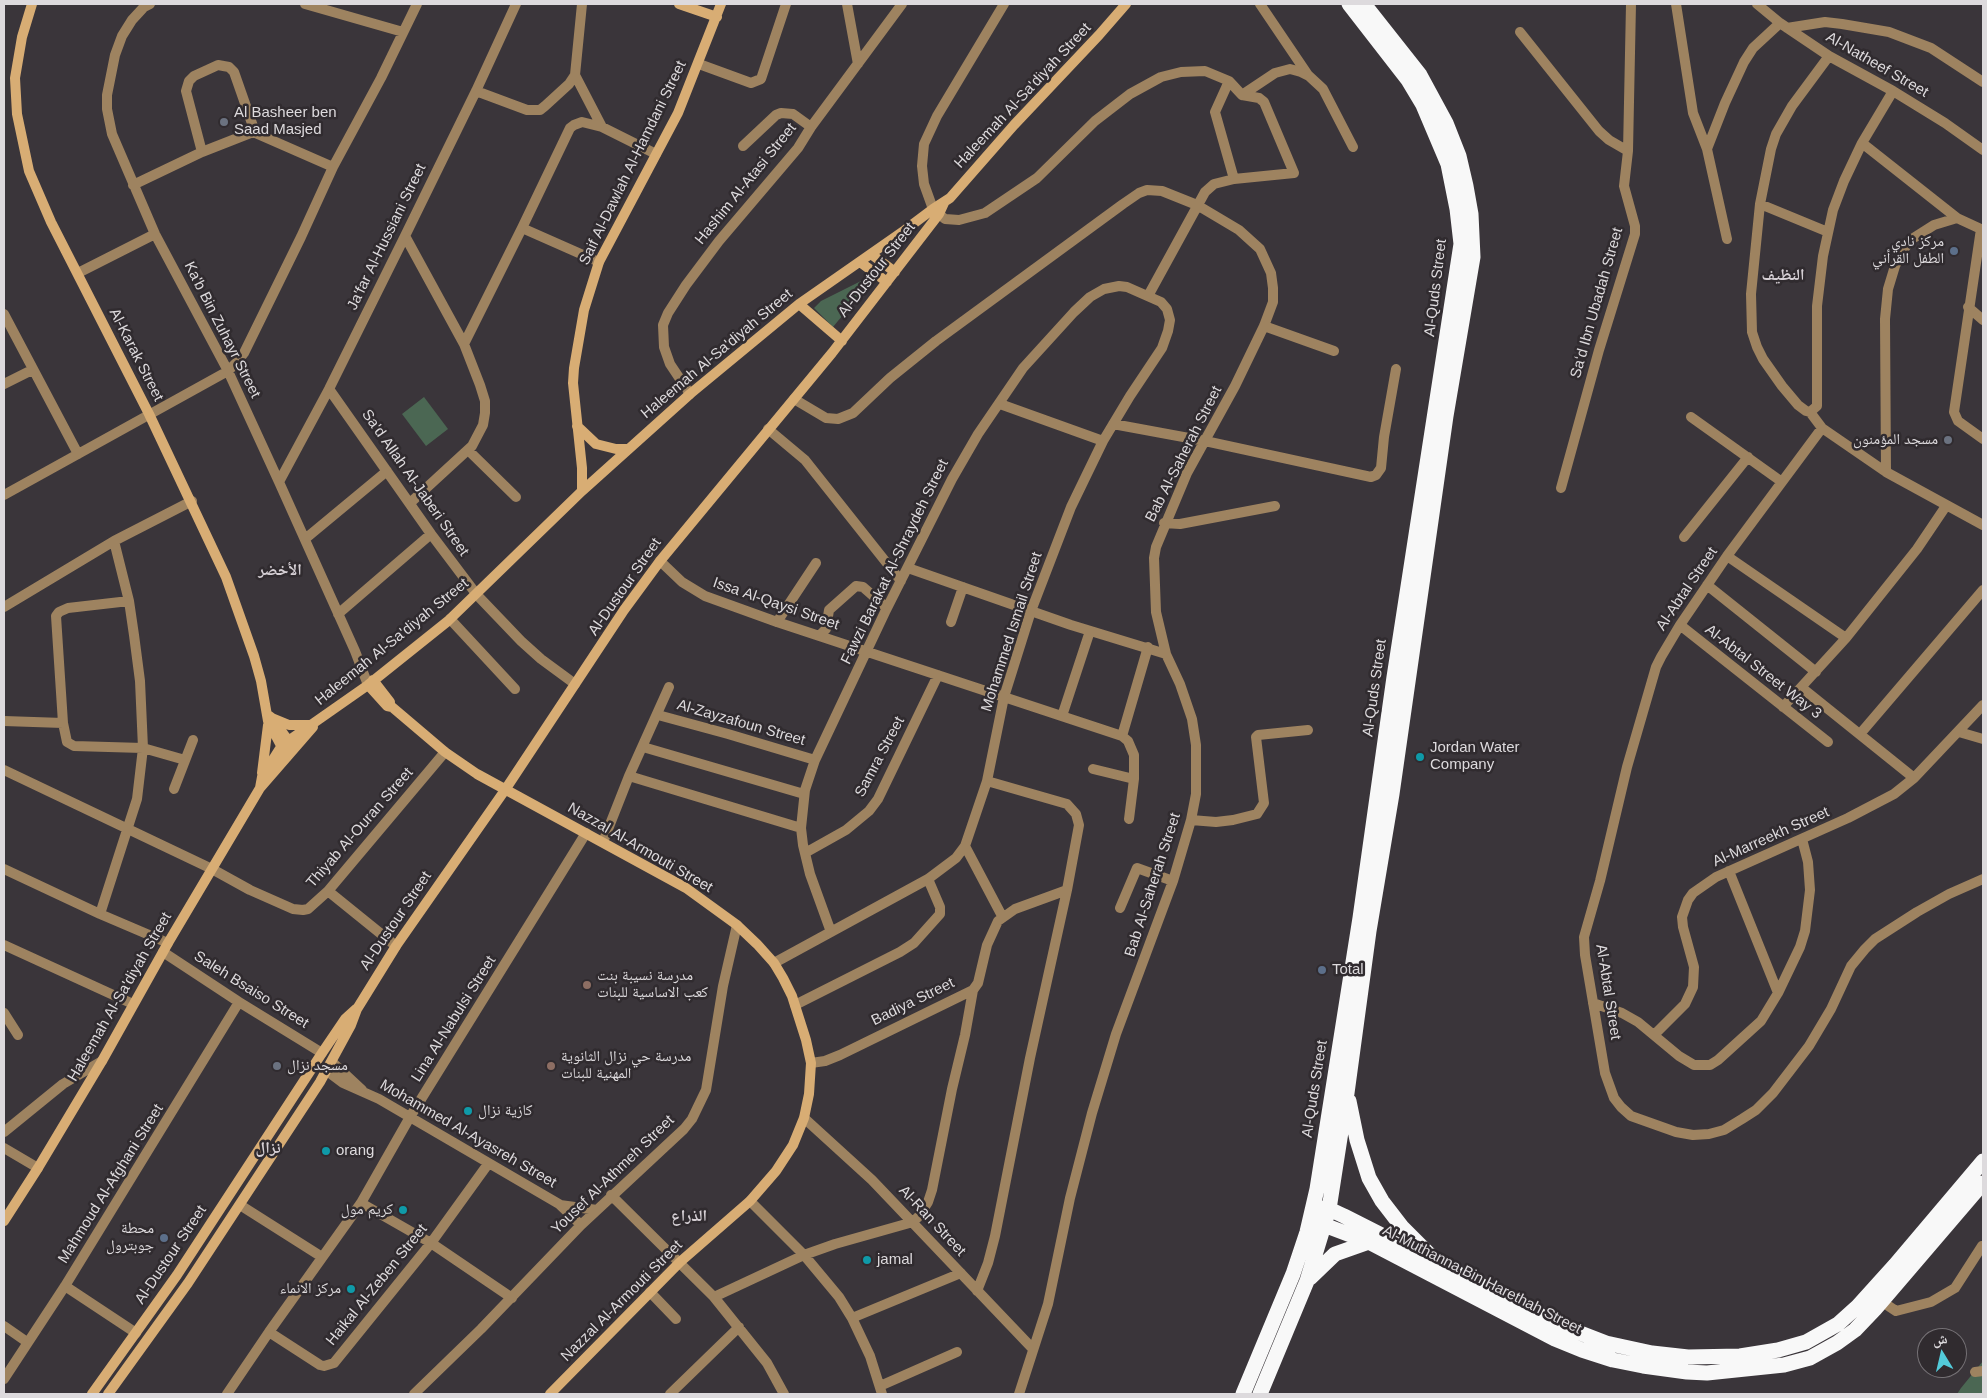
<!DOCTYPE html>
<meta charset="utf-8">
<style>
body{margin:0}
#map{position:relative;width:1987px;height:1398px;overflow:hidden;background:#3a353a;font-family:Helvetica,"Noto Naskh Arabic",sans-serif}
canvas{display:block}
.frame{position:absolute;inset:0;border:5px solid #dddadd;pointer-events:none}
.north{position:absolute;left:1917px;top:1328px;width:50px;height:50px;box-sizing:border-box;background:#302b2f;border:1px solid #757175;border-radius:50%;rotate:351deg;font-size:14px;font-weight:700;line-height:20px;text-align:center;color:#dddadd}
.north::after{content:'';display:block;margin:auto;width:18px;height:22px;background:#53cbda;clip-path:polygon(50% 0,100% 100%,50% 72%,0 100%)}
</style>
<div id="map">
<canvas width="1987" height="1398"></canvas>
<div class="frame"></div>
<div class="north">ش</div>
</div>
<script>
const context = document.querySelector('canvas').getContext('2d');
context.lineJoin = 'round';
function fill(path, color) { context.fillStyle = color; context.fill(path, 'evenodd'); }
const toPath = rows => new Path2D(rows.map(r => 'M' + r).join(''));
function stroke(path, color, width, dash) { context.strokeStyle = color; context.lineWidth = width; context.lineCap = dash ? 'butt' : 'round'; context.setLineDash(dash || []); context.stroke(path); }
function label(font, color, halo, rows, align = 'center') {
  context.font = font + ' Helvetica,"Noto Naskh Arabic",sans-serif'; context.lineWidth = 5; context.setLineDash([]); context.textBaseline = 'middle'; context.strokeStyle = halo; context.fillStyle = color; for (const [text, x, y, turn = 0] of rows) {
    context.save(); context.translate(x, y); context.rotate((+turn || 0) * Math.PI / 180); context.textAlign = isNaN(turn) ? turn : align; if (halo) context.strokeText(text, 0, 0); context.fillText(text, 0, 0); context.restore();
  }
}
const green = toPath([
 [865,279,867,283,866,287,833,327,814,308,821,301],
 [424,397,448,429,426,446,402,414],
 [1983,1361,1983,1394,1957,1394,1961,1388]
]);
const street = toPath([
 [150,4,144,7,132,20,122,36,115,55,107,95,107,109,112,134,155,234,228,371,279,482,355,651,368,685],
 [305,4,403,32],
 [847,4,858,64],
 [1004,4,937,116,924,144,922,166,924,184,933,209,945,219,959,220,985,213,1037,178,1095,121,1130,94,1161,77,1181,72,1205,71,1229,81,1242,95,1275,73,1290,69,1301,72,1309,76,1323,89,1353,147],
 [1260,4,1308,75],
 [1676,4,1693,113,1707,149,1727,239],
 [1757,4,1780,23,1829,56,1893,91,1945,123,1983,150],
 [1787,28,1825,22,1842,24,1889,32,1931,48,1983,82],
 [1520,32,1599,131,1609,140,1628,151],
 [1829,56,1792,106,1776,134,1771,149,1760,204,1751,294,1752,332,1757,347,1763,359,1782,386,1798,405,1806,411,1810,412,1817,406,1817,306,1823,256,1833,210,1844,181,1862,143,1893,91],
 [699,64,751,83,761,79,786,4],
 [575,75,602,127],
 [476,91,527,110,540,110,545,106,569,84,575,75,582,4],
 [1862,143,1957,218,1983,230],
 [743,146,776,115,781,113,793,114,811,127],
 [1707,149,1725,103,1744,62,1753,48,1780,23],
 [202,152,186,91,189,81,194,76,218,65,229,67,234,72,255,132],
 [1234,179,1294,173,1264,102,1259,98,1242,95],
 [133,185,202,152,253,132,333,167],
 [1760,204,1828,232],
 [522,228,599,262],
 [1981,229,1954,412,1958,421,1983,439],
 [405,236,464,344,480,385,485,401,485,413,483,425,472,446,410,503],
 [78,273,155,234],
 [1148,296,1205,192,1214,184,1234,179,1215,112,1229,81],
 [1968,307,1983,320],
 [4,314,78,454],
 [1264,326,1334,351],
 [464,344,522,228,570,128,574,125,582,122,602,127,656,154],
 [4,384,32,370],
 [329,389,431,534,477,595,521,641,541,659,575,684],
 [690,394,670,364,664,347,663,325,668,313,686,285,719,241,798,148,811,127,902,4],
 [794,399,826,418,838,419,853,413,890,378,936,341,1123,204,1139,193,1147,190,1162,191,1197,205,1239,230,1260,249,1271,273,1273,288,1273,302,1264,326,1235,386,1187,473,1156,547,1154,558,1156,612,1166,654,1180,684,1192,719,1196,745,1196,794,1191,820,1173,881,1116,1034,1092,1113,1070,1198,1048,1304,1019,1394],
 [1000,404,1103,441],
 [1810,412,1822,428,1886,472,1983,525],
 [1691,417,1782,482],
 [1113,424,1205,441,1371,477,1376,475,1381,468,1384,437,1396,369],
 [1822,428,1727,556,1680,625,1661,657,1656,667,1627,767,1600,881,1584,937,1585,955,1605,1073,1614,1098,1621,1107,1631,1116,1676,1132,1693,1135,1709,1134,1724,1130,1742,1119,1756,1110,1773,1093,1809,1046,1831,1009,1851,966,1865,949,1875,939,1917,912,1949,894,1983,879],
 [768,429,805,460,901,581],
 [468,450,516,497],
 [1886,472,1885,319,1888,289,1895,266,1903,250,1912,239,1934,225,1957,218],
 [279,482,329,389,405,236,476,91,516,4],
 [1561,488,1599,350,1635,234,1635,226,1624,186,1628,151,1631,4],
 [4,495,228,371,237,362,244,353,301,237,333,167,381,78,417,4],
 [1164,523,1180,524,1275,506],
 [1684,537,1748,457],
 [305,539,387,471],
 [1727,556,1846,638],
 [660,561,682,582,705,596,777,622,1122,736,1128,741,1134,755,1134,779,1129,819],
 [908,568,1071,625,1166,654],
 [1707,585,1816,672],
 [129,601,68,608,59,612,56,616,63,723,67,742,74,746,143,748,185,760],
 [4,607,114,541],
 [338,614,431,534],
 [450,619,515,689],
 [777,622,816,563],
 [951,622,963,587],
 [1680,625,1828,742],
 [819,636,826,629,829,610,856,586,863,587,887,608],
 [1802,688,1914,778],
 [1783,707,1846,638,1917,549,1946,506],
 [658,715,728,734,815,760],
 [1062,716,1090,631],
 [4,721,63,723],
 [1959,732,1983,739],
 [1860,734,1983,590],
 [1122,736,1148,647],
 [643,747,804,794],
 [1093,769,1134,779],
 [4,770,212,869,250,890,293,909,303,910,308,909,328,891,445,752],
 [629,776,801,828],
 [174,789,193,740],
 [1191,820,1216,822,1233,820,1257,814,1264,803,1256,737,1258,735,1308,730],
 [603,842,629,776,669,687],
 [965,846,1002,916],
 [805,853,846,830,869,811,878,799,938,675],
 [4,869,100,914],
 [1729,871,1778,993],
 [328,891,396,946],
 [1120,908,1137,868,1173,881],
 [168,943,100,914,137,799,143,748,140,681,134,635,129,601,114,541,192,501],
 [4,945,133,1004],
 [163,952,239,1002,322,1053],
 [774,963,928,879,956,858,965,846,987,781,1004,697,1031,611,1071,507,1086,476,1103,441,1130,396,1162,348,1168,331,1170,320,1167,309,1161,302,1127,287,1119,286,1104,289,1090,297,1074,312,1023,368,978,434,952,479,885,612,815,760,805,790,801,828,803,845,810,874,831,932],
 [1593,1003,1622,1013,1638,1022,1679,1056,1694,1065,1710,1065,1718,1060,1761,1021,1778,993,1800,947,1805,931,1810,890,1808,862,1802,839],
 [795,1005,900,952,914,943,940,914,940,907,928,879],
 [4,1013,18,1035],
 [1654,1035,1685,1004,1693,987,1694,967,1683,927,1682,917,1688,900,1693,893,1716,877,1848,818,1894,794,1914,778,1983,705],
 [332,1062,362,1090],
 [811,1063,825,1061,840,1055,973,990,978,983,987,945,998,921,1015,909,1067,890],
 [327,1071,343,1083,379,1099,559,1204,581,1225],
 [804,1118,872,1180,1033,1349],
 [4,1132,63,1084,102,1061],
 [4,1148,38,1168],
 [611,1195,714,1297,767,1363,784,1394],
 [750,1201,804,1255,839,1297,852,1318,870,1356,882,1394],
 [361,1203,431,1243,512,1298],
 [240,1205,322,1257],
 [560,1205,597,1210],
 [65,1286,136,1333],
 [977,1291,988,1263,995,1236,1030,1058,1067,890,1079,825,1076,814,1067,804,987,781],
 [650,1292,676,1319],
 [714,1297,804,1255,835,1244,913,1222,919,1216,928,1202,932,1190,952,1089,965,1035,973,990],
 [1881,1301,1896,1311,1931,1302,1955,1288,1982,1246],
 [852,1318,961,1273],
 [4,1326,27,1342],
 [269,1332,320,1365,324,1366,334,1363,431,1243,488,1164],
 [1975,1372,1983,1371],
 [4,1379,65,1286,239,1002],
 [880,1386,957,1352],
 [227,1394,269,1332,361,1203,410,1117,586,833],
 [414,1394,481,1329,581,1225,684,1129,692,1119,706,1090,723,986,737,925],
 [670,1394,739,1327]
]);
const secondary = toPath([
 [32,4,22,37,15,78,17,114,29,171,51,222,149,414,226,577,254,656,261,681,268,721,287,757],
 [679,4,717,17],
 [871,254,895,272],
 [860,262,887,282],
 [799,304,842,341],
 [577,426,596,444,616,449,627,449],
 [582,491,582,468,573,383,574,368,584,310,599,262,678,113,721,4],
 [373,680,390,702],
 [368,685,387,706,392,707,445,752,477,774,686,888,737,925,757,944,774,963,783,978,792,996,806,1040,811,1063,809,1094,804,1118,793,1145,776,1171,750,1201,680,1262,550,1394],
 [268,715,272,718,292,746],
 [272,718,289,725,309,725],
 [262,773,268,725],
 [260,788,262,777,281,747,288,741,368,685,448,621,582,491,690,394,799,304,905,230,933,209,950,198,1014,125,1099,35,1126,4],
 [4,1221,38,1168,102,1061,168,943,260,788,313,727],
 [92,1394,177,1275,322,1053,345,1019,356,1009],
 [108,1394,188,1283,320,1082,351,1025,357,1009,396,946,505,790,624,610,660,561,832,353,939,214,944,203]
]);
const highway = toPath([
 [1349,1101,1357,1140,1369,1178,1382,1201,1402,1227,1433,1258],
 [1319,1208,1329,1209,1344,1216,1557,1324,1606,1343,1652,1353,1688,1357,1740,1356,1778,1350,1806,1342,1838,1324,1858,1306,1895,1265,1983,1161],
 [1316,1222,1369,1242,1555,1339,1582,1350,1613,1360,1643,1366,1687,1372,1707,1373,1784,1365,1810,1358,1837,1343,1855,1330,1875,1309,1983,1183],
 [1310,1278,1335,1254,1369,1242],
 [1243,1394,1293,1274,1307,1232,1317,1189,1360,918,1394,677,1461,244,1457,209,1448,164,1423,105,1408,80,1349,4],
 [1260,1394,1307,1281,1329,1209,1347,1093,1369,931,1392,794,1446,416,1473,257,1471,214,1466,186,1459,156,1446,123,1420,75,1364,4]
]);
const markers = [
 [224,122,5,"#6b7280"],
 [1954,251,5,"#5c6f8a"],
 [1948,440,5,"#6b7280"],
 [1420,757,5,"#0f9aa8"],
 [1322,970,5,"#5c6f8a"],
 [587,985,5,"#8d6e63"],
 [277,1066,5,"#6b7280"],
 [551,1066,5,"#8d6e63"],
 [468,1111,5,"#0f9aa8"],
 [326,1151,5,"#0f9aa8"],
 [403,1210,5,"#0f9aa8"],
 [164,1238,5,"#5c6f8a"],
 [867,1260,5,"#0f9aa8"],
 [351,1289,5,"#0f9aa8"]
];
const streetNames = [
 ["Al-Natheef Street",1877,65,30],
 ["Haleemah Al-Sa'diyah Street",1023,96,-47],
 ["Saif Al-Dawlah Al-Hamdani Street",633,163,-64],
 ["Hashim Al-Atasi Street",746,184,-51],
 ["Ja'far Al-Hussiani Street",387,237,-64],
 ["Al-Dustour Street",877,270,-52],
 ["Al-Quds Street",1436,288,-83],
 ["Saʻd Ibn Ubadah Street",1597,303,-74],
 ["Ka'b Bin Zuhayr Street",222,330,63],
 ["Haleemah Al-Sa'diyah Street",717,354,-40],
 ["Al-Karak Street",136,355,63],
 ["Bab Al-Saherah Street",1184,454,-63],
 ["Sa'd Allah Al-Jaberi Street",415,483,55],
 ["Fawzi Barakat Al-Shraydeh Street",895,562,-64],
 ["Al-Dustour Street",625,587,-55],
 ["Al-Abtal Street",1687,589,-56],
 ["Issa Al-Qaysi Street",776,604,19],
 ["Mohammed Ismail Street",1012,632,-72],
 ["Haleemah Al-Sa'diyah Street",392,642,-39],
 ["Al-Abtal Street Way 3",1763,672,38],
 ["Al-Quds Street",1375,688,-82],
 ["Al-Zayzafoun Street",741,723,16],
 ["Samra Street",880,757,-62],
 ["Thiyab Al-Ouran Street",360,828,-49],
 ["Al-Marreekh Street",1771,837,-24],
 ["Nazzal Al-Armouti Street",640,848,30],
 ["Bab Al-Saherah Street",1153,885,-72],
 ["Al-Dustour Street",396,921,-56],
 ["Saleh Bsaiso Street",251,990,32],
 ["Al-Abtal Street",1608,992,81],
 ["Haleemah Al-Sa'diyah Street",120,997,-60],
 ["Badiya Street",913,1002,-26],
 ["Lina Al-Nabulsi Street",454,1019,-58],
 ["Al-Quds Street",1315,1089,-81],
 ["Mohammed Al-Ayasreh Street",468,1134,30],
 ["Yousef Al-Athmeh Street",613,1175,-44],
 ["Mahmoud Al-Afghani Street",111,1184,-58],
 ["Al-Ran Street",932,1221,47],
 ["Al-Dustour Street",171,1255,-56],
 ["Al-Muthanna Bin Harethah Street",1482,1280,27],
 ["Haikal Al-Zeben Street",377,1285,-51],
 ["Nazzal Al-Armouti Street",622,1301,-45]
];
const poiNames = [
 ["Al Basheer ben",234,113],
 ["Saad Masjed",234,130],
 ["مركز نادي",1944,242,"right"],
 ["الطفل القرأني",1944,259,"right"],
 ["مسجد المؤمنون",1938,440,"right"],
 ["Jordan Water",1430,748],
 ["Company",1430,765],
 ["Total",1332,970],
 ["مدرسة نسيبة بنت",597,976],
 ["كعب الاساسية للبنات",597,993],
 ["مدرسة حي نزال الثانوية",561,1057],
 ["المهنية للبنات",561,1074],
 ["مسجد نزال",287,1066],
 ["كازية نزال",478,1111],
 ["orang",336,1151],
 ["كريم مول",393,1210,"right"],
 ["محطة",154,1229,"right"],
 ["جوبترول",154,1246,"right"],
 ["jamal",877,1260],
 ["مركز الانماء",341,1289,"right"]
];
const neighbourhoodNames = [
 ["النظيف",1783,276],
 ["الأخضر",280,571],
 ["نزال",268,1149],
 ["الذراع",689,1217]
];
fill(green, '#4b6753');
stroke(street, '#9e8360', 10);
stroke(secondary, '#d8ad74', 10);
stroke(highway, '#f8f8f8', 15);
for (const [x, y, r, color] of markers) { const dot = new Path2D(); dot.arc(x, y, r, 0, 2 * Math.PI); context.fillStyle = color; context.fill(dot); stroke(dot, '#302b2f', 2); }
label('15px', '#dddadd', '#302b2f', streetNames);
label('15px', '#dddadd', '#302b2f', poiNames, 'left');
label('bold 16px', '#d5cfd4', '#302b2f', neighbourhoodNames);
</script>
